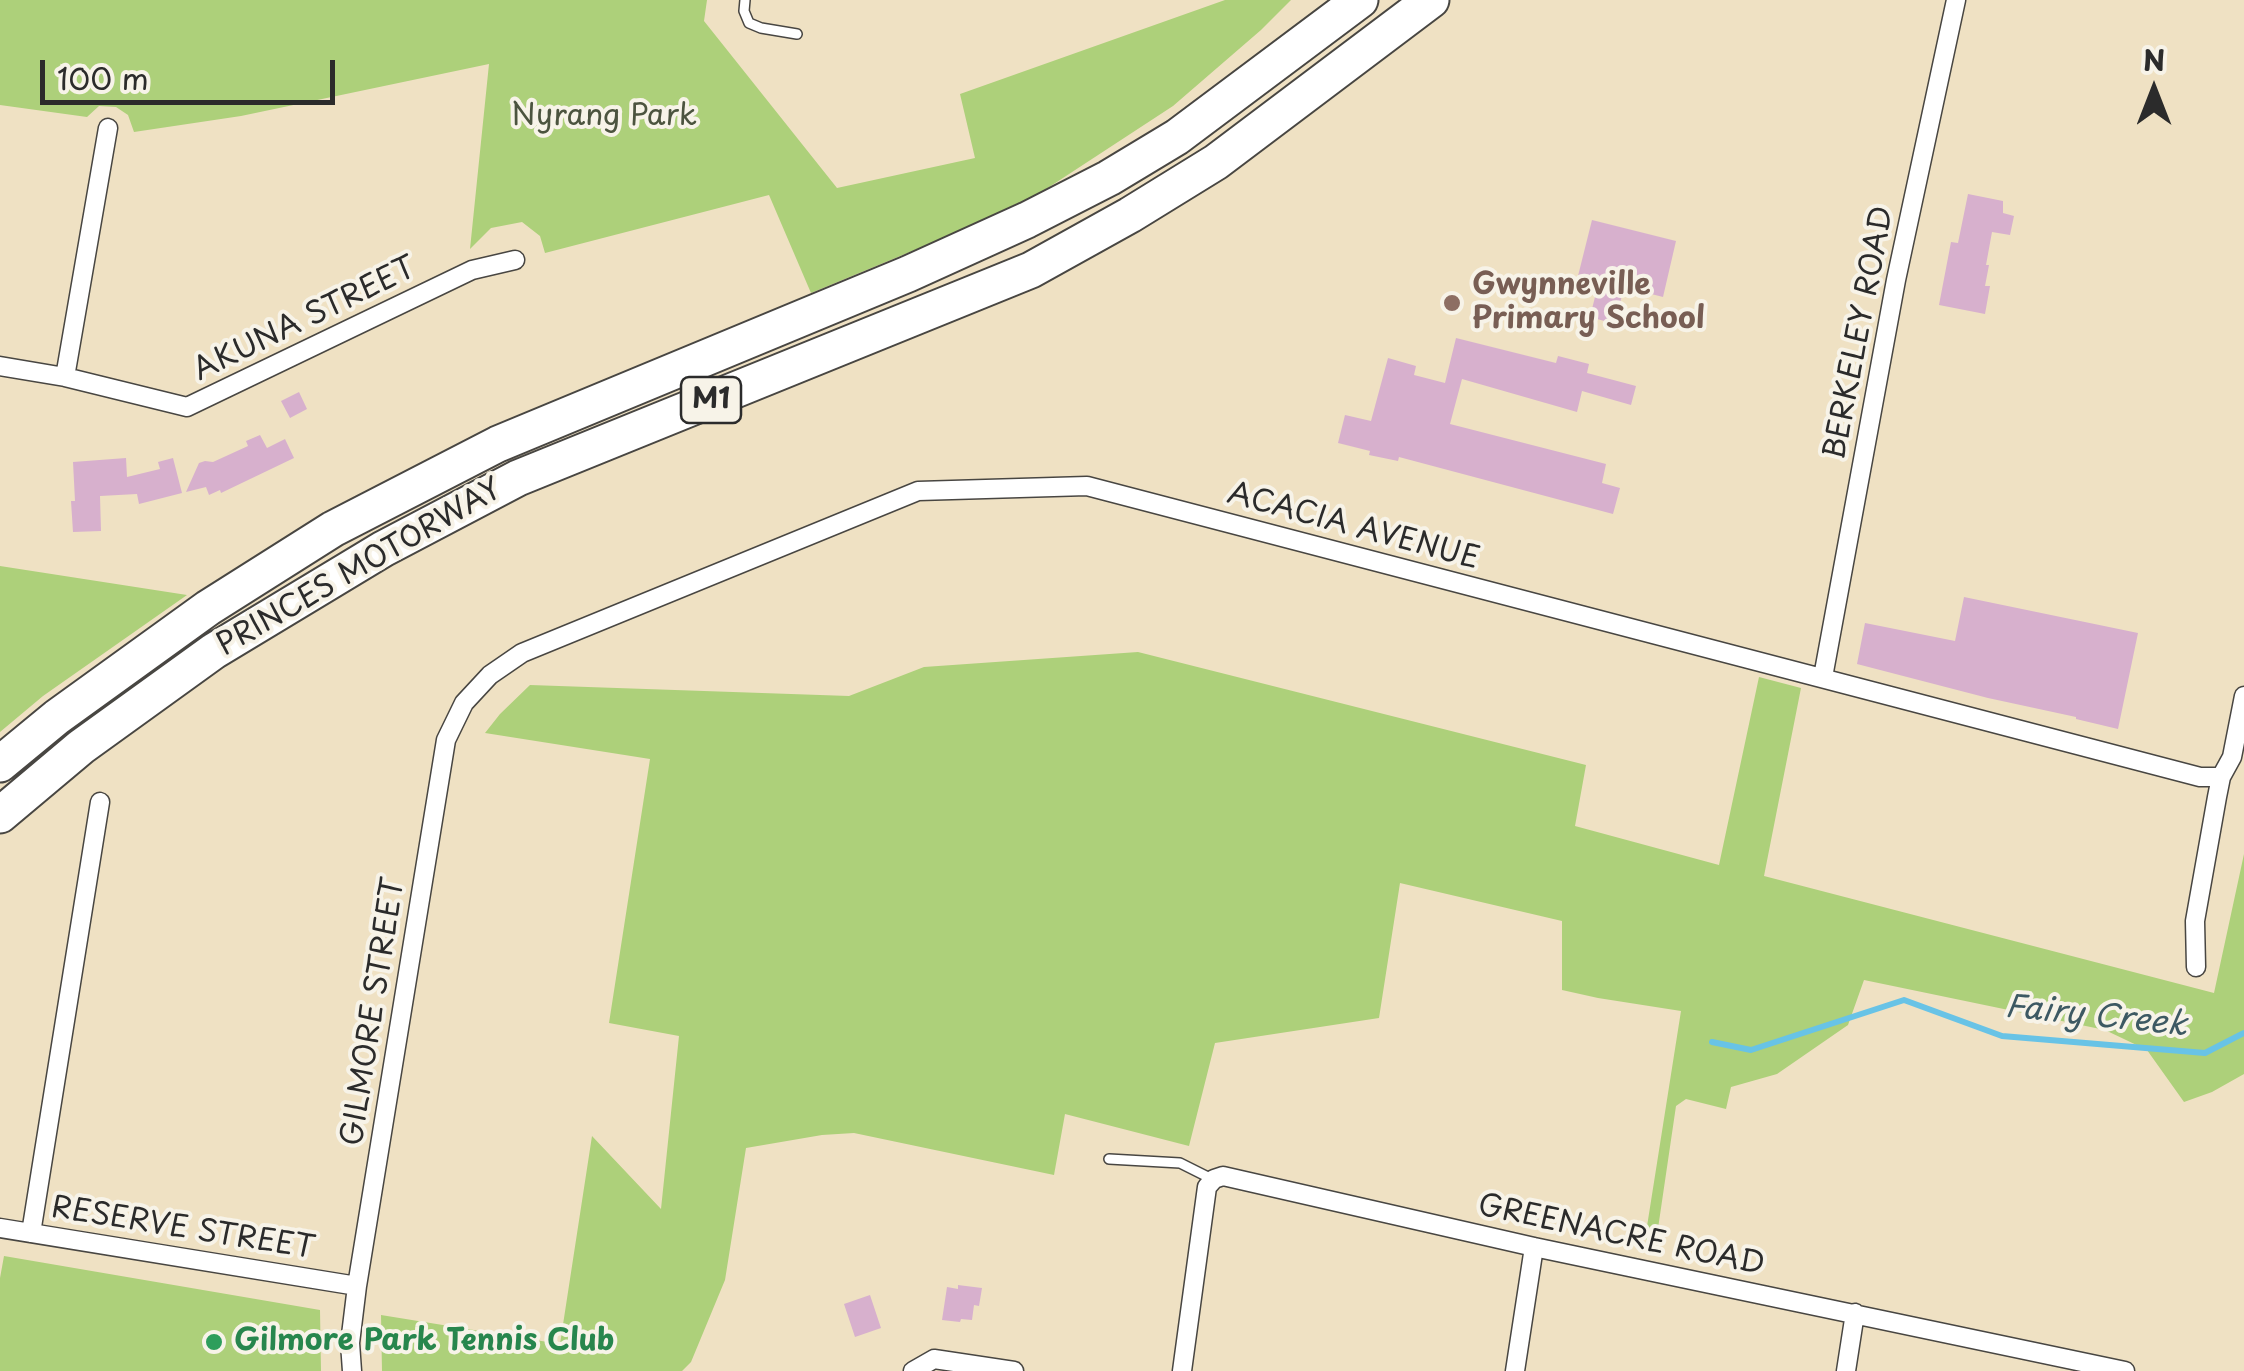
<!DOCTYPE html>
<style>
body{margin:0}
#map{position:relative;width:2244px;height:1371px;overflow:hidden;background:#efe1c3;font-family:"Playpen Sans",sans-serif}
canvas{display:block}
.north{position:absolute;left:2104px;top:40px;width:100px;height:100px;-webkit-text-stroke:8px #f7f3e8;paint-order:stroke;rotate:0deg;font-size:28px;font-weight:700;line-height:40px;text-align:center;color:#2b2b2b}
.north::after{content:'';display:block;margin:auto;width:35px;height:45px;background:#2b2b2b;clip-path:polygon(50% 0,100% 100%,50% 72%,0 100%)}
.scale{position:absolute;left:40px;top:60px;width:295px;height:45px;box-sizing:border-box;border:5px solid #2b2b2b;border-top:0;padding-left:12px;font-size:30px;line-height:35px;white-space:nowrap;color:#2b2b2b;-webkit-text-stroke:8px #f7f3e8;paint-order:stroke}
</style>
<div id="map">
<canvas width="2244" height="1371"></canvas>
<div class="north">N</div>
<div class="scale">100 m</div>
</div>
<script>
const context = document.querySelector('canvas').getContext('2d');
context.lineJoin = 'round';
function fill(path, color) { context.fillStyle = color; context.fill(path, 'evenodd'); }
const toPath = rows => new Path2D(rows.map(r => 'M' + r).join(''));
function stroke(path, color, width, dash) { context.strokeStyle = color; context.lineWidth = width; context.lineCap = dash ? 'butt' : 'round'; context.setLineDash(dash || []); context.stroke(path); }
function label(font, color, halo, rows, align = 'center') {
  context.font = font + ' "Playpen Sans",sans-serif'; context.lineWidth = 8; context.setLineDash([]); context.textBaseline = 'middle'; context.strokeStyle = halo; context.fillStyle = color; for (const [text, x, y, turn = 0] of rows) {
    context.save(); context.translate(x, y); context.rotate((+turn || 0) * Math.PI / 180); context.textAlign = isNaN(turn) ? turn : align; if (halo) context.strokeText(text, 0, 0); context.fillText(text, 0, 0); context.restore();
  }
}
const green = toPath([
 [0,0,707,0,704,21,837,188,975,158,960,94,1225,0,1291,0,1261,30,1173,106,1040,193,934,242,811,293,769,195,545,253,540,236,522,222,491,228,470,249,489,64,241,116,134,132,128,115,116,107,99,106,87,117,0,105],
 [0,566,187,595,43,696,0,732],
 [1138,652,1586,765,1575,826,1719,865,1759,677,1801,688,1764,876,2214,993,2244,854,2244,1074,2212,1092,2184,1102,2147,1050,2105,1030,1864,980,1848,1025,1777,1074,1731,1087,1726,1109,1686,1099,1676,1106,1656,1242,1645,1239,1681,1011,1598,998,1562,990,1562,921,1400,883,1379,1018,1215,1043,1189,1146,1065,1114,1054,1175,854,1133,822,1135,746,1148,725,1280,691,1362,682,1371,382,1371,381,1315,560,1344,592,1136,661,1209,679,1036,609,1023,650,759,485,733,500,714,530,685,849,696,924,667],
 [4,1256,320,1310,321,1371,0,1371,0,1278]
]);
const stream = toPath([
 [1712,1042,1751,1050,1904,1000,2002,1036,2205,1053,2244,1033]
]);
const building = toPath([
 [1968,194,2003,201,2003,213,2014,216,2010,235,1992,232,1986,265,1989,265,1985,286,1990,286,1985,314,1939,305,1951,242,1958,243],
 [1592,220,1676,241,1663,297,1624,287,1615,324,1590,317,1599,281,1578,276],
 [1456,338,1556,363,1558,356,1589,364,1587,373,1636,386,1631,405,1582,391,1577,412,1462,379,1450,424,1606,464,1602,483,1620,488,1613,514,1399,457,1398,461,1369,455,1370,451,1338,443,1345,415,1371,421,1388,358,1416,366,1414,375,1445,383],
 [299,392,307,409,290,418,281,401],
 [260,435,267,448,285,439,294,458,221,493,220,490,209,495,206,487,186,492,199,463,205,461,213,462,248,446,246,441],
 [126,458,127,477,160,469,158,462,173,458,182,493,139,504,137,494,100,496,101,531,73,532,71,501,75,501,73,462],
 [1964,597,2138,633,2118,729,2076,719,2076,717,1988,698,1857,664,1865,623,1955,641],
 [958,1285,982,1288,979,1306,974,1305,972,1320,961,1319,960,1322,942,1320,947,1287,958,1289],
 [870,1295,881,1328,855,1337,844,1304]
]);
const service = toPath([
 [745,0,744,11,749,23,761,28,797,34],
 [1109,1159,1180,1163,1212,1179]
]);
const minor = toPath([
 [0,366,65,377,187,407,472,270,515,260],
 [65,377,108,128],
 [1823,677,1896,280,1956,0],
 [2196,967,2195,921,2217,797,2221,777,2232,757,2244,696],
 [0,1228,357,1286],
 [31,1233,100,802],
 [352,1371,350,1343,357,1286,446,740,464,703,490,675,522,653,918,491,1087,486,2200,777,2221,777],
 [913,1371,934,1359,1014,1371],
 [1182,1371,1207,1187,1214,1179,1223,1176,1534,1247,2125,1371],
 [1515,1371,1534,1247],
 [1846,1371,1855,1313]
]);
const motorway = toPath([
 [0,764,57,717,208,608,333,529,498,444,908,274,1027,220,1109,178,1177,137,1360,0],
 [0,815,81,747,214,651,383,549,518,478,1031,270,1130,215,1216,162,1431,0]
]);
const markers = [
 [1452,303,10,"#8d6e63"],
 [214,1342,10,"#2e9e5b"]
];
const shields = [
 [711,400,60]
];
const shieldNames = [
 ["M1",711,400]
];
const parkNames = [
 ["Nyrang Park",604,117]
];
const educationNames = [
 ["Gwynneville",1472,286],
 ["Primary School",1472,320]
];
const streetNames = [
 ["AKUNA STREET",305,320,-26],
 ["BERKELEY ROAD",1860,333,-79],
 ["ACACIA AVENUE",1353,527,15],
 ["PRINCES MOTORWAY",360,568,-30],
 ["GILMORE STREET",374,1012,-81],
 ["RESERVE STREET",183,1229,9],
 ["GREENACRE ROAD",1621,1236,12]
];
const leisureNames = [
 ["Gilmore Park Tennis Club",234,1342]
];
const waterNames = [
 ["Fairy Creek",2096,1017,6]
];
fill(green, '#add07a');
stroke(stream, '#68c3e6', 6);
fill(building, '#d7b0cd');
stroke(service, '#484642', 12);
stroke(minor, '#484642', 21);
stroke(motorway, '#484642', 39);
stroke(service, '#fff', 9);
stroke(minor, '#fff', 18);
stroke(motorway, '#fff', 35);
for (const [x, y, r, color] of markers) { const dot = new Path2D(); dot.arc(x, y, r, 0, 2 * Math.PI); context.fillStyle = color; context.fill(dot); stroke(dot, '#f7f3e8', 4); }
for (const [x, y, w] of shields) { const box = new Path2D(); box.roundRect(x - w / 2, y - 23, w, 46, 8); context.fillStyle = '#f7f3e8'; context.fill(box); stroke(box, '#2b2b2b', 2.5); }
label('bold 28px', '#2b2b2b', null, shieldNames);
label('30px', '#4c543f', '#f7f3e8', parkNames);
label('bold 30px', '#785e54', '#f7f3e8', educationNames, 'left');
label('30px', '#2b2b2b', '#f7f3e8', streetNames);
label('bold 30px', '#27864d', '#f7f3e8', leisureNames, 'left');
label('italic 32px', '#3d5963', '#f7f3e8', waterNames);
</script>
